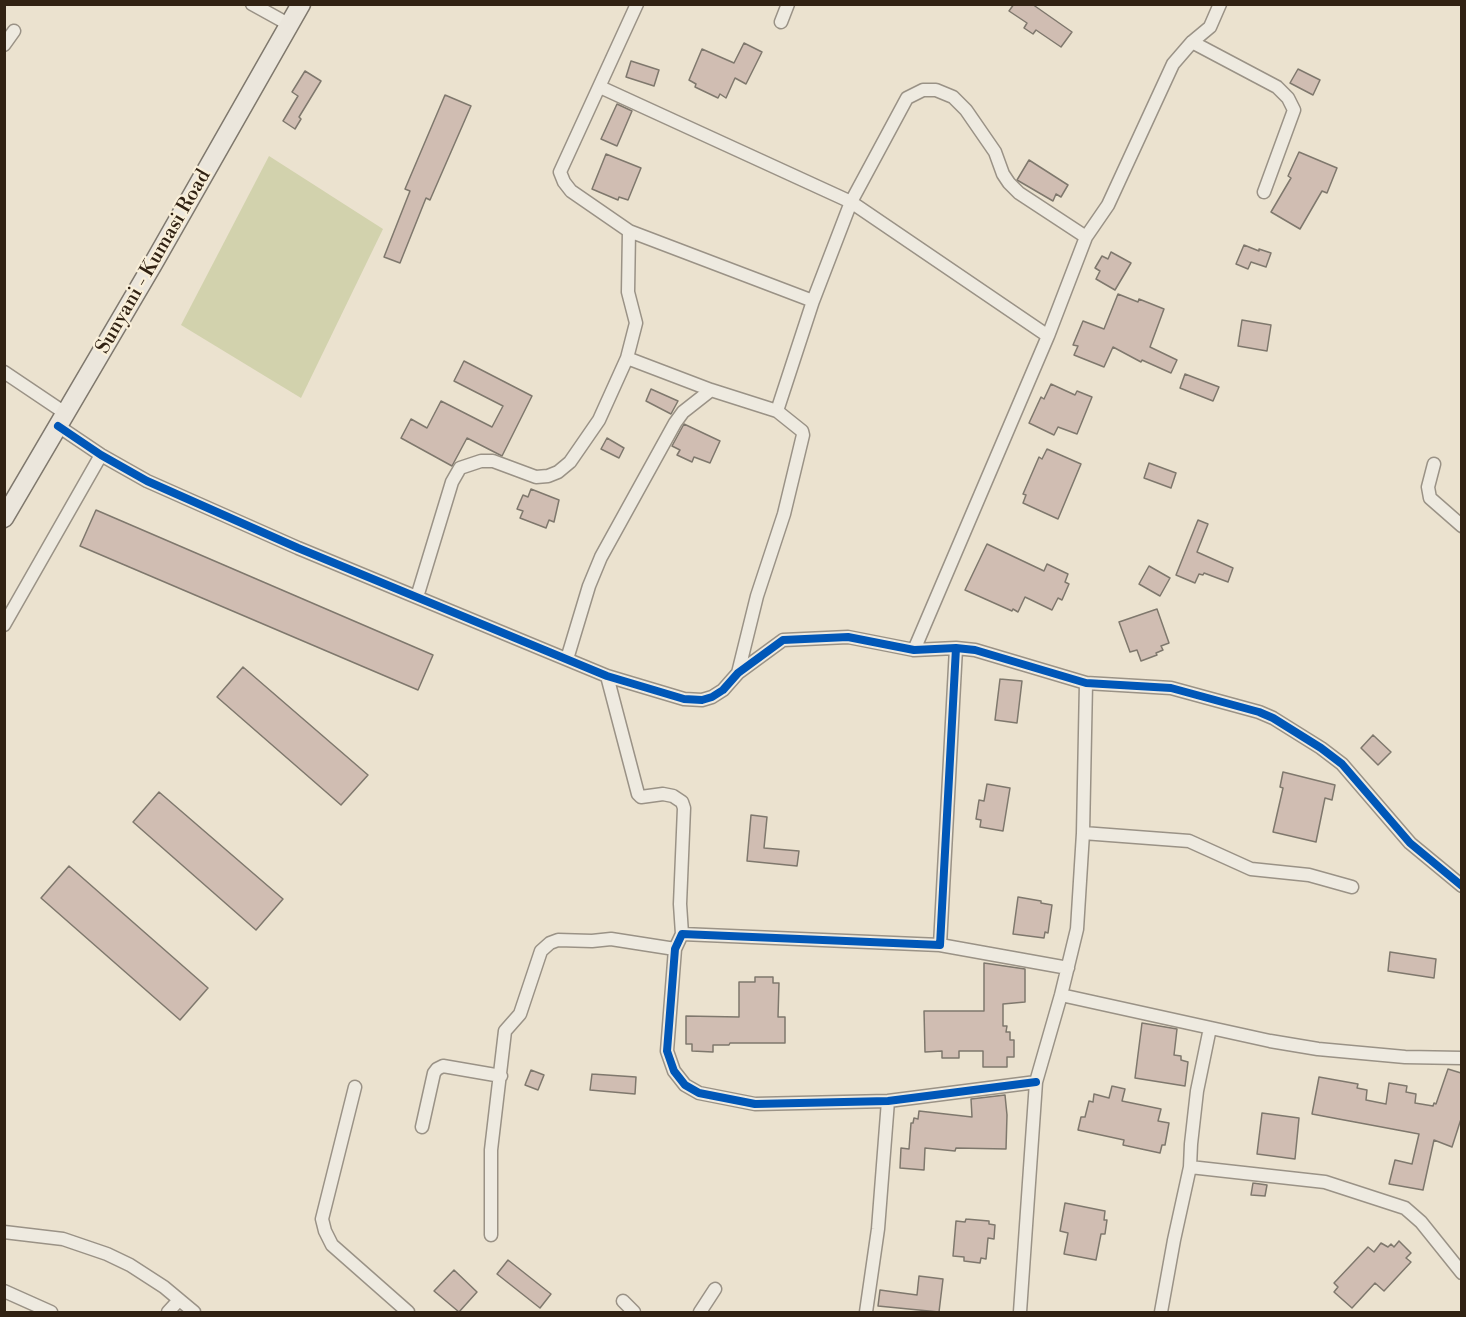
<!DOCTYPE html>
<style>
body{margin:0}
#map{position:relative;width:1466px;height:1317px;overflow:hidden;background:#ebe2cf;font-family:"Libre Bodoni",serif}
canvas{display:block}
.frame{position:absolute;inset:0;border:6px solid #312213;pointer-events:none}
</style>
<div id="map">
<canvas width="1466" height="1317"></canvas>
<div class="frame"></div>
</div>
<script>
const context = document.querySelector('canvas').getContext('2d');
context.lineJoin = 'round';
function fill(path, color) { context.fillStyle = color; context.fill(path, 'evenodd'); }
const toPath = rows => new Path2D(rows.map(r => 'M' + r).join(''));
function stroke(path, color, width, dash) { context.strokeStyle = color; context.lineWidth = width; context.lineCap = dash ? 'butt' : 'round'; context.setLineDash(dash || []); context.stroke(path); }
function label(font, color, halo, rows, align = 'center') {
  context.font = font + ' "Libre Bodoni",serif'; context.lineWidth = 4.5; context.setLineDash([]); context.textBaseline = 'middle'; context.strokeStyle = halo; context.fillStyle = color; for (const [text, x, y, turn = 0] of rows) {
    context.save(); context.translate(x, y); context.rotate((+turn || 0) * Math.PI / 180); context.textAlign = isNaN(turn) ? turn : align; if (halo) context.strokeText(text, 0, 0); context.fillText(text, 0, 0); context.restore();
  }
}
const green = toPath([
 [269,156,383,229,301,398,181,325]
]);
const building = toPath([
 [1014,4,1032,4,1072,32,1061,47,1036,30,1033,34,1024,28,1027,23,1009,11,1014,4],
 [744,43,762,52,746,84,735,78,726,98,720,94,718,98,695,87,696,84,689,80,702,49,734,63,744,43],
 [631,61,659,70,654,86,626,77,631,61],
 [1298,69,1320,80,1313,95,1290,83,1298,69],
 [305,71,321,81,299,117,301,119,295,129,283,121,298,96,292,92,305,71],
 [445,95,471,106,430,200,426,198,400,263,384,257,410,191,405,189,445,95],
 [617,104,632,111,617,146,601,139,617,104],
 [1299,152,1337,168,1327,193,1322,191,1300,229,1271,212,1291,178,1288,176,1299,152],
 [606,154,641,168,628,200,619,197,618,200,592,189,606,154],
 [1029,160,1068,185,1061,197,1056,194,1053,201,1017,180,1029,160],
 [1244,245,1259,251,1259,249,1271,253,1266,267,1251,262,1248,269,1236,264,1244,245],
 [1111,252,1131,263,1115,290,1096,279,1100,271,1095,268,1102,256,1108,259,1111,252],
 [1118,294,1138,302,1139,299,1164,309,1150,347,1177,360,1171,373,1142,360,1141,362,1113,347,1104,367,1074,355,1078,346,1073,345,1083,321,1104,329,1118,294],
 [1242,320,1271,325,1267,351,1238,346,1242,320],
 [464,361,532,396,502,456,467,438,452,466,401,438,411,419,427,428,441,401,492,427,503,406,454,381,464,361],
 [1185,374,1219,387,1213,401,1180,388,1185,374],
 [1051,384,1075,395,1077,391,1092,397,1077,434,1058,427,1054,435,1029,423,1041,397,1044,399,1051,384],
 [651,389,678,401,671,414,646,401,651,389],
 [684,424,720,441,710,463,694,457,692,462,677,455,680,450,672,446,684,424],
 [607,438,624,448,619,458,601,449,607,438],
 [1047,449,1081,464,1058,519,1023,503,1026,495,1023,494,1039,457,1042,459,1047,449],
 [1149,463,1176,473,1171,488,1144,478,1149,463],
 [531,489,559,500,554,522,549,520,546,528,520,518,523,511,517,509,523,495,528,497,531,489],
 [96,510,433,655,418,690,80,546,96,510],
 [1198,520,1208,524,1197,552,1233,568,1228,582,1204,573,1203,575,1199,574,1195,583,1176,575,1198,520],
 [987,544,1044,571,1047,564,1068,574,1065,582,1069,584,1062,600,1058,598,1052,610,1025,597,1018,612,1013,609,1012,611,965,590,987,544],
 [1149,566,1170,578,1160,596,1139,584,1149,566],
 [1157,609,1169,643,1161,646,1163,650,1156,653,1157,655,1141,661,1137,650,1130,652,1119,622,1157,609],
 [243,667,368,775,341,805,217,697,243,667],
 [1000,679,1022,681,1017,723,995,720,1000,679],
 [1373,735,1391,752,1378,765,1361,748,1373,735],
 [1283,772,1335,785,1332,800,1325,798,1316,842,1273,832,1283,788,1280,787,1283,772],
 [987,784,1010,788,1003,831,980,827,981,820,976,819,979,800,984,801,987,784],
 [159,792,283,899,256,930,133,822,159,792],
 [751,815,767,817,764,848,799,851,797,866,747,861,751,815],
 [69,866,208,988,180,1020,41,898,69,866],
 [1018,897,1041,901,1041,903,1052,905,1048,933,1045,932,1044,938,1013,934,1018,897],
 [1390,952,1436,959,1434,978,1388,971,1390,952],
 [984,963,1025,969,1025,1002,1003,1004,1003,1026,1007,1026,1006,1032,1010,1032,1010,1040,1014,1040,1014,1057,1007,1057,1007,1067,983,1067,983,1051,959,1051,959,1058,942,1058,942,1051,925,1052,924,1011,984,1011,984,963],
 [755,977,773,977,773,983,779,983,778,1017,785,1017,785,1043,730,1043,729,1045,713,1045,713,1052,692,1051,692,1044,686,1044,686,1016,739,1017,739,982,755,982,755,977],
 [1142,1023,1177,1029,1174,1055,1181,1056,1181,1060,1188,1062,1185,1086,1135,1078,1142,1023],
 [1448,1069,1461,1073,1461,1119,1452,1147,1434,1140,1423,1190,1389,1184,1395,1160,1412,1164,1419,1134,1312,1114,1319,1077,1358,1084,1357,1088,1367,1090,1366,1100,1386,1104,1389,1083,1407,1086,1406,1092,1416,1094,1415,1103,1433,1106,1434,1103,1436,1104,1448,1069],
 [531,1070,544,1075,538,1090,525,1085,531,1070],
 [592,1074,636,1077,635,1094,590,1090,592,1074],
 [1112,1086,1125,1089,1122,1101,1161,1109,1158,1121,1169,1123,1165,1145,1162,1145,1160,1153,1123,1145,1124,1140,1078,1130,1081,1117,1085,1117,1089,1101,1093,1102,1094,1094,1109,1098,1112,1086],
 [1005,1095,1007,1115,1006,1149,956,1148,955,1151,925,1148,924,1170,900,1168,901,1148,909,1149,911,1123,913,1123,914,1118,918,1119,919,1111,972,1117,971,1099,1005,1095],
 [1262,1113,1299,1118,1295,1159,1257,1154,1262,1113],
 [1253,1183,1267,1185,1265,1196,1251,1195,1253,1183],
 [1065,1203,1105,1211,1104,1220,1107,1220,1105,1234,1101,1234,1096,1260,1064,1254,1068,1233,1060,1231,1065,1203],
 [966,1219,989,1221,989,1224,995,1225,994,1239,988,1238,986,1259,981,1258,980,1263,964,1261,964,1257,953,1256,956,1221,965,1222,966,1219],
 [1399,1241,1411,1253,1406,1258,1411,1262,1384,1291,1375,1283,1352,1308,1334,1292,1338,1287,1334,1283,1368,1247,1374,1252,1381,1243,1388,1247,1391,1244,1394,1247,1399,1241],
 [508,1260,551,1294,540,1308,497,1274,508,1260],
 [454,1270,477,1292,459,1312,434,1291,454,1270],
 [919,1276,943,1279,939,1312,878,1306,880,1290,917,1295,919,1276]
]);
const minor = toPath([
 [252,4,290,25],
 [637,4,560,172,564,182,571,191,629,231,813,301],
 [781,22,788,4],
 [1192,42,1277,87,1288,98,1294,110,1264,192],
 [4,45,14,31],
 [600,87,851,202,1048,336],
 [627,358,711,390,777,411,802,431,803,435,784,514,757,596,738,673],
 [4,372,65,413],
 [777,411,813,301,851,202,907,98,923,90,936,90,953,97,966,110,995,152,1003,174,1009,183,1019,193,1086,237],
 [58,426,101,455,147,481,298,548,607,676,684,699,702,700,712,697,723,690,738,673,783,640,848,637,914,650,956,648,975,650,1086,683,1171,688,1259,712,1273,718,1321,748,1342,764,1410,843,1462,886],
 [1434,464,1428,487,1430,498,1462,526],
 [417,597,452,482,460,468,481,461,493,461,536,477,548,476,558,472,570,462,599,420,627,358,636,323,628,292,629,231],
 [4,625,101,455],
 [956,648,940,945,682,934,675,949,667,1051,674,1071,685,1085,699,1093,755,1104,888,1101,1036,1082],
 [914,650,1048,336,1086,237,1108,205,1173,64,1192,42,1210,27,1220,4],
 [567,659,589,586,601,557,675,423,683,412,711,390],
 [607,676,638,794,641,797,663,794,673,796,682,802,684,808,680,904,682,934],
 [1083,833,1189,841,1251,869,1309,875,1352,887],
 [940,945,1068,968],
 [1061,995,1270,1041,1318,1049,1405,1057,1462,1058],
 [355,1087,322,1219,325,1231,332,1245,408,1312],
 [422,1127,434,1073,437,1069,443,1066,501,1076],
 [1190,1167,1325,1182,1405,1208,1421,1222,1462,1273],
 [4,1232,63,1239,107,1254,130,1265,164,1287,194,1312],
 [491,1235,491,1150,505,1031,520,1014,541,951,550,943,558,940,592,941,611,939,675,949],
 [4,1291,51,1312],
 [623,1301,634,1312],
 [168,1312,179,1300],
 [700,1312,715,1289],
 [866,1312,878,1229,888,1101],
 [1020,1312,1036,1082,1061,995,1077,929,1083,833,1086,683],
 [1161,1312,1174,1240,1190,1167,1191,1144,1197,1091,1210,1028]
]);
const primary = toPath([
 [4,518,153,264,301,4]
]);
const cycleway = toPath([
 [58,426,101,455,147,481,298,548,607,676,684,699,702,700,712,697,723,690,738,673,783,640,848,637,914,650,956,648,975,650,1086,683,1171,688,1259,712,1273,718,1321,748,1342,764,1410,843,1462,886],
 [956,648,940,945,682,934,675,949,667,1051,674,1071,685,1085,699,1093,755,1104,888,1101,1036,1082]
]);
const streetNames = [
 ["Sunyani - Kumasi Road",154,262,-60]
];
fill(green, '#d2d2ad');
fill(building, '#d0bdb2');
stroke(building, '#7f786d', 1.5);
stroke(minor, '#9a9286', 15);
stroke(primary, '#7f786d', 21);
stroke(minor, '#eeeae0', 12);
stroke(primary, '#ebe6dc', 18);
stroke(cycleway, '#0057b8', 8);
label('20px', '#312213', '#f9efd9', streetNames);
</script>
